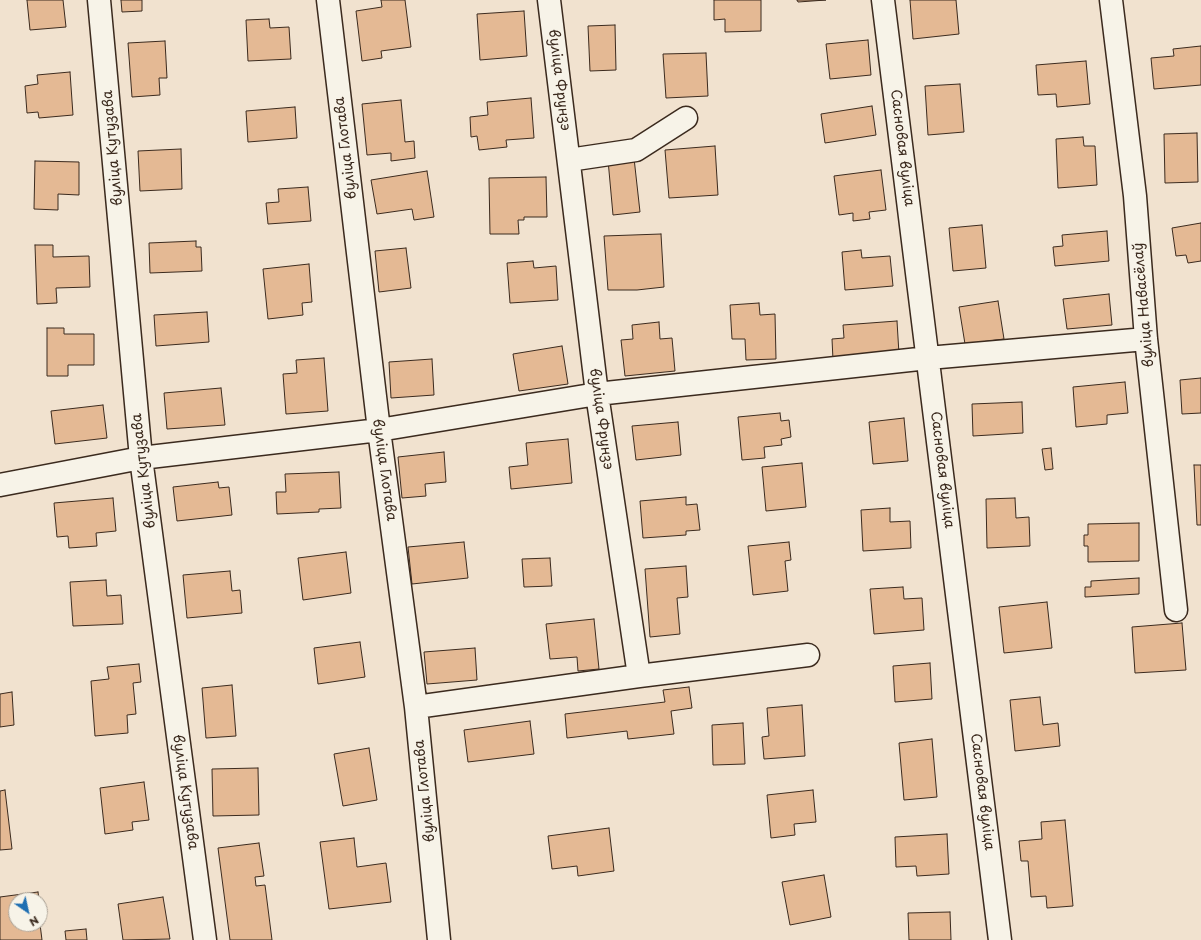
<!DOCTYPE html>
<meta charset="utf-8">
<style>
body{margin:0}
#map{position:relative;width:1201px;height:940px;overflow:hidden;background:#f1e2cf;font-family:"Playpen Sans",sans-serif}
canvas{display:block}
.north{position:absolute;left:8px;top:892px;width:40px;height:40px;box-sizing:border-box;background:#f7f3e8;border:1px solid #aca397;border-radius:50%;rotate:146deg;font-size:11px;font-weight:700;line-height:16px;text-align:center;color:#3b2a1e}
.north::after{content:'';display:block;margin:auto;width:14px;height:18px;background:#1f6fb2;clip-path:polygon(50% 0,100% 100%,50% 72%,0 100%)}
</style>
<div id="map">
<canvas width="1201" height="940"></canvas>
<div class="north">N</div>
</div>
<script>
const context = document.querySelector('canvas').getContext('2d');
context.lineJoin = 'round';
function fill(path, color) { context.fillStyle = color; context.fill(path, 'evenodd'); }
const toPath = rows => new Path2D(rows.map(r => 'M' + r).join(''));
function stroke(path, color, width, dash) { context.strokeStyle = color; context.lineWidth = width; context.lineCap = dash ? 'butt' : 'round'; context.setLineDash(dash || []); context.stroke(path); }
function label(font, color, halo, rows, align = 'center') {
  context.font = font + ' "Playpen Sans",sans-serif'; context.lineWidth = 3.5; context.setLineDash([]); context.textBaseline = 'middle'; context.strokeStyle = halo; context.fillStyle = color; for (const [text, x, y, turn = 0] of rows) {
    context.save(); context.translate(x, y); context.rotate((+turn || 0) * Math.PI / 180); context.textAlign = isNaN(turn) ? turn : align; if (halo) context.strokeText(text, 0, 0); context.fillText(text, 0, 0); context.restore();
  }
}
const building = toPath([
 [27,0,63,0,66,27,30,30,27,0],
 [121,0,142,0,142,11,122,12,121,0],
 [381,0,405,0,411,47,381,51,382,58,362,61,356,11,382,7,381,0],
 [714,0,761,0,761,31,725,32,725,19,714,20,714,0],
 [797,0,826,0,798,2,797,0],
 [910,0,956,0,959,34,913,39,910,0],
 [524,11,527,56,480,60,477,14,524,11],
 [269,19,270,28,289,27,291,59,248,61,246,20,269,19],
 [615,25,616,70,590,71,588,26,615,25],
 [868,40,871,75,830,79,826,44,868,40],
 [165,41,167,78,159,78,160,95,132,97,128,43,165,41],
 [1201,46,1201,85,1154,89,1151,58,1174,56,1173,49,1201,46],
 [706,53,708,96,666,98,663,54,706,53],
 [1086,61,1090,104,1057,107,1056,94,1038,95,1036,65,1086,61],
 [70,72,73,115,39,118,38,112,27,113,25,86,38,84,37,75,70,72],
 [960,84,964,132,928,135,925,86,960,84],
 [531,98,534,138,506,140,507,147,479,150,477,136,471,137,470,117,488,115,487,102,531,98],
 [401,100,405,142,414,141,415,158,391,161,391,153,367,155,362,104,401,100],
 [872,106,876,135,825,143,821,114,872,106],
 [295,107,297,138,248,142,246,111,295,107],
 [1197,133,1198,182,1165,183,1164,134,1197,133],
 [1083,137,1084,146,1095,146,1097,185,1058,188,1056,139,1083,137],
 [715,146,718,195,669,198,665,150,715,146],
 [181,149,182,189,140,191,138,151,181,149],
 [634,158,640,212,613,215,608,160,634,158],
 [35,161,79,162,79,195,58,194,58,210,34,209,35,161],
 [881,170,886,210,869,212,870,219,853,221,853,213,839,215,834,176,881,170],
 [427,171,434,217,414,220,412,209,377,214,371,180,427,171],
 [546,177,547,217,524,217,524,220,518,220,519,234,490,234,489,178,546,177],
 [308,187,311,221,268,224,266,203,279,202,278,189,308,187],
 [1201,223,1201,261,1188,263,1186,255,1176,256,1172,228,1201,223],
 [982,225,986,268,953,271,949,228,982,225],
 [1107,231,1109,261,1055,266,1053,247,1063,246,1062,235,1107,231],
 [661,234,664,287,637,290,608,290,604,236,661,234],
 [196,241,196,247,201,247,202,271,150,273,149,243,196,241],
 [35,245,53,245,53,257,89,256,90,287,56,288,57,303,37,304,35,245],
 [406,248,411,288,379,292,375,251,406,248],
 [861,250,862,258,890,256,893,286,845,290,842,252,861,250],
 [533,261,534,268,556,266,558,300,510,303,507,263,533,261],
 [309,264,312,302,302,303,303,315,268,319,263,269,309,264],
 [1109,294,1112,325,1067,329,1063,299,1109,294],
 [998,301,1004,339,965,344,959,307,998,301],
 [759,303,760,315,775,314,776,359,746,360,745,339,732,339,730,305,759,303],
 [207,312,209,342,156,346,154,315,207,312],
 [897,321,899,354,833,360,832,339,844,338,843,325,897,321],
 [659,322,660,339,672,338,675,371,625,376,621,340,633,339,632,325,659,322],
 [47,328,64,328,64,334,94,334,94,365,68,365,68,376,47,376,47,328],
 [562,346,568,384,519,391,513,354,562,346],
 [324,358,328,411,286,414,283,374,297,373,296,360,324,358],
 [432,359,434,395,391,398,389,362,432,359],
 [1201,378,1201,413,1182,414,1180,380,1201,378],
 [1125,382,1128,413,1107,415,1107,424,1076,427,1073,387,1125,382],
 [221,388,225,425,167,429,164,393,221,388],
 [1022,402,1023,433,973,436,972,404,1022,402],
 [103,405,107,438,55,444,51,411,103,405],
 [780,413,781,421,789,420,791,437,781,439,782,445,764,447,765,458,742,460,738,417,780,413],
 [904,418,908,461,873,464,869,422,904,418],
 [678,422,681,455,636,460,632,426,678,422],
 [568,439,572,483,511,489,509,467,528,465,526,443,568,439],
 [1051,448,1053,469,1045,470,1042,449,1051,448],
 [444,452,446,482,425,484,426,496,402,498,398,457,444,452],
 [802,463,806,507,766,511,762,467,802,463],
 [1194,465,1201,465,1201,525,1197,525,1194,465],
 [339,472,341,508,319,509,319,512,277,514,276,492,286,492,285,474,339,472],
 [218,482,219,488,229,487,232,515,177,521,173,487,218,482],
 [686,497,686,505,697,504,700,530,686,531,686,535,643,538,640,501,686,497],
 [113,498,116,531,96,533,97,546,69,548,68,536,57,537,54,503,113,498],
 [1015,498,1016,518,1029,517,1030,546,987,548,986,499,1015,498],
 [890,508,890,522,910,521,911,548,863,551,861,510,890,508],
 [1139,523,1139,561,1088,562,1088,546,1084,546,1084,535,1088,535,1088,524,1139,523],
 [464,542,468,578,412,584,408,547,464,542],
 [789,542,791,560,785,561,788,591,753,595,748,546,789,542],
 [346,552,351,593,303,600,298,558,346,552],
 [550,558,552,586,524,587,522,559,550,558],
 [686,566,688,597,677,598,680,634,650,637,645,569,686,566],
 [230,571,232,591,240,590,242,613,187,618,183,575,230,571],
 [1139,578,1139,594,1085,597,1085,587,1091,587,1091,581,1139,578],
 [106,580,107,596,121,595,123,624,73,626,70,582,106,580],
 [903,587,904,599,922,598,924,630,874,634,870,589,903,587],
 [1047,602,1052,648,1004,653,999,607,1047,602],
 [594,619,599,669,578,671,577,657,550,659,546,624,594,619],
 [1182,623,1186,670,1135,673,1132,627,1182,623],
 [360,642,365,677,318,684,314,648,360,642],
 [475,648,477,680,427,684,424,652,475,648],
 [930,663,932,699,895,702,893,666,930,663],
 [139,664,141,682,133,683,136,714,127,715,128,733,95,736,91,681,109,679,107,667,139,664],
 [232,685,236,736,206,738,202,688,232,685],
 [689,687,692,708,671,711,674,734,628,739,627,731,567,738,565,714,665,702,663,690,689,687],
 [12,692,14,725,0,727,0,694,12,692],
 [1040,697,1043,725,1058,723,1060,746,1015,751,1010,700,1040,697],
 [802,705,805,756,764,759,762,737,769,736,767,708,802,705],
 [530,721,534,754,468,762,464,730,530,721],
 [743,723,745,764,713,765,712,725,743,723],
 [932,739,937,797,904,800,899,743,932,739],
 [369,748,377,800,343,806,334,754,369,748],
 [258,768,259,815,213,816,212,769,258,768],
 [144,782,149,820,132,822,133,830,105,834,100,788,144,782],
 [5,790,12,849,0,850,0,791,5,790],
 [813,790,816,822,794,824,795,835,771,838,767,795,813,790],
 [1065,820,1073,906,1047,908,1046,896,1031,897,1028,861,1021,861,1019,841,1042,839,1041,822,1065,820],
 [609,828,614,871,578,876,577,866,552,869,548,836,609,828],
 [947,834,949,874,917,876,916,866,896,867,895,837,947,834],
 [354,838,357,867,386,863,391,902,329,909,320,842,354,838],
 [259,843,264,876,255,877,256,886,265,885,272,940,230,940,218,848,259,843],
 [824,875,831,917,790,925,782,882,824,875],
 [38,892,39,900,16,900,16,924,40,924,42,940,0,940,0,897,38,892],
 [163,897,170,939,123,940,118,904,163,897],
 [950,912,951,940,909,940,908,913,950,912],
 [86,929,87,940,66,940,65,931,86,929]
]);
const minor = toPath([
 [99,0,141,458,205,940],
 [328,0,379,430,416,707,439,940],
 [549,0,597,394,639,676],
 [883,0,1000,940],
 [1111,0,1135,196,1146,339,1176,610],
 [569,160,636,150,686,118],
 [0,485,141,458,379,430,597,394,928,358,1146,339],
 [416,707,639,676,808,655]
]);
const streetNames = [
 ["вуліца Фрунзэ",559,80,83],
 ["вуліца Кутузава",113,148,-95],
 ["вуліца Глотава",346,148,-97],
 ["Сасновая вуліца",902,148,83],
 ["вуліца Навасёлаў",1144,305,-95],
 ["вуліца Фрунзэ",601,419,82],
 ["вуліца Глотава",384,470,82],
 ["Сасновая вуліца",942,470,83],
 ["вуліца Кутузава",144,471,-97],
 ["вуліца Глотава",425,791,-96],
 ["вуліца Кутузава",185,792,82],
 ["Сасновая вуліца",982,792,83]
];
fill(building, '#e4b994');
stroke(building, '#3b2a1e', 1);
stroke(minor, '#3b2a1e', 25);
stroke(minor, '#f7f3e8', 22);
label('14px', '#3b2a1e', '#f7f3e8', streetNames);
</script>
